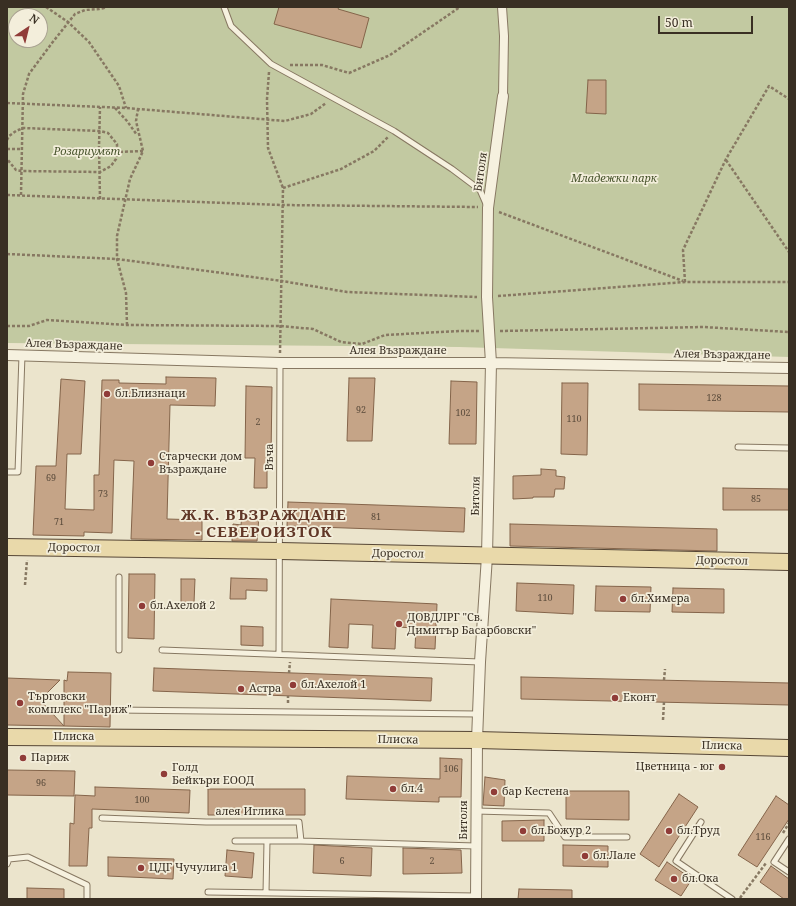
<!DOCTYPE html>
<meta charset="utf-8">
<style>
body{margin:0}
#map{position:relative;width:796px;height:906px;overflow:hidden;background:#ebe4cc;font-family:"Noto Serif",serif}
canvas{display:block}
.frame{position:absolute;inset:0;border:8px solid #392f23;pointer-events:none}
.north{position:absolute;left:8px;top:8px;width:40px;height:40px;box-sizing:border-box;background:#f3eedb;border:1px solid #a9a291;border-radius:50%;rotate:35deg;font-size:11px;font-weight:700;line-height:16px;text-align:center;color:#392f23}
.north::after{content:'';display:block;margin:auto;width:14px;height:18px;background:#903c38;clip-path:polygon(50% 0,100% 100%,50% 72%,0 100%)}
.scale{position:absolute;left:658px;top:16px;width:95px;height:18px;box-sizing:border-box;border:2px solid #392f23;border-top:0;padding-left:5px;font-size:12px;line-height:14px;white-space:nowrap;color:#392f23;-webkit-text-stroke:3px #f3eedb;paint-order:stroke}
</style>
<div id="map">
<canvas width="796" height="906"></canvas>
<div class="frame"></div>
<div class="north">N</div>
<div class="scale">50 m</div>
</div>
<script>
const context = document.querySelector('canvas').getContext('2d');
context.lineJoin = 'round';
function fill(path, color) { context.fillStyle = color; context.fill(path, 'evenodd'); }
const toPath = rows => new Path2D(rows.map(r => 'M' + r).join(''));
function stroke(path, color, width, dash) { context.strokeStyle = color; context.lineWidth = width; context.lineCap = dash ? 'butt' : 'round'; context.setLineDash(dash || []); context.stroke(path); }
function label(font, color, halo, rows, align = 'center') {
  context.font = font + ' "Noto Serif",serif'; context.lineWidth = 3.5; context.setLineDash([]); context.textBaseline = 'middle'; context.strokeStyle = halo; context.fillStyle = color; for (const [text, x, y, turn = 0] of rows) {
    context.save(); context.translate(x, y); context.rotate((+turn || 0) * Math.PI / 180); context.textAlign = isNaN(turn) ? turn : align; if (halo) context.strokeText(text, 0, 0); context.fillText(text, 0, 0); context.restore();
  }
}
const green = toPath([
 [7,7,786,7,789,9,789,357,459,347,7,343],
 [16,16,40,16,40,40,16,40]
]);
const building = toPath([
 [279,7,339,7,338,9,369,18,361,48,274,24,279,7],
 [588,80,606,80,606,114,586,113,588,80],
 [166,377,216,378,215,406,170,405,167,519,202,520,202,540,131,539,134,461,114,460,112,533,84,532,84,536,33,535,36,466,56,466,61,379,85,381,81,454,67,454,65,509,94,510,94,475,99,475,102,380,119,380,119,383,166,384,166,377],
 [349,378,375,378,372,441,347,441,349,378],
 [451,381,477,382,476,444,449,444,451,381],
 [562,383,588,383,587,455,561,454,562,383],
 [639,384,789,386,789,412,639,410,639,384],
 [246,386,272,387,271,458,267,458,267,488,254,488,255,458,245,458,246,386],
 [541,469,556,470,556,476,565,477,564,489,555,489,554,497,533,497,533,498,513,499,513,476,541,475,541,469],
 [723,488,789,489,789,510,723,510,723,488],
 [288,502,465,508,464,532,287,526,288,502],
 [242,514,259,516,257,541,232,541,233,524,241,525,242,514],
 [510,524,717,529,717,551,510,546,510,524],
 [129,574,155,574,154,639,128,638,129,574],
 [231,578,267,579,267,591,246,590,246,599,230,599,231,578],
 [181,579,195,579,194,603,181,603,181,579],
 [517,583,574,585,573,614,516,611,517,583],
 [596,586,651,587,650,612,595,611,596,586],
 [673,588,724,589,724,613,672,612,673,588],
 [331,599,437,604,435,649,415,648,416,628,396,627,395,649,372,648,373,625,349,624,348,648,329,647,331,599],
 [241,626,263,627,263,646,241,645,241,626],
 [154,668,432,678,431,701,153,691,154,668],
 [68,672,111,673,110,727,64,726,64,680,67,681,68,672],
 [521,677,789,683,789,705,521,699,521,677],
 [7,678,60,680,40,700,64,726,7,725,7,678],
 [440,758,462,759,461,797,439,797,439,802,346,799,347,776,440,779,440,758],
 [7,770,75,771,74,796,7,795,7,770],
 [485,777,505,780,504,806,483,805,485,777],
 [95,787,190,790,189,813,92,809,92,828,89,828,87,866,69,866,70,823,74,824,75,795,95,796,95,787],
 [208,789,305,789,305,815,208,815,208,789],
 [566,791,629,791,629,820,566,819,566,791],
 [679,794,698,807,659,867,640,854,679,794],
 [776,796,789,805,789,819,757,867,738,855,776,796],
 [544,820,544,841,502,841,502,821,544,820],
 [314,845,372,848,371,876,313,873,314,845],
 [563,845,608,846,608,867,563,866,563,845],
 [403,848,461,850,462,873,403,874,403,848],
 [227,850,254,853,252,878,225,876,227,850],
 [108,857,174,859,173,879,108,876,108,857],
 [667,862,692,879,681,896,655,880,667,862],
 [771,866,789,879,789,899,784,899,760,882,771,866],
 [27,888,64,889,64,899,27,899,27,888],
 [519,889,572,890,572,899,518,899,519,889]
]);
const path = toPath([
 [46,7,68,22,89,42,119,86,126,108],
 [290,65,322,65,349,73,390,55,460,7],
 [269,72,267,99,268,148,283,188],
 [7,103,126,108,285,121,311,114,326,103],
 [115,108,127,121,137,135],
 [7,140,9,136,16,131,23,128,100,131,108,133,117,144,117,152,116,159,111,166,100,172,21,171,16,170,7,159],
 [7,149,21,149],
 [100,151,117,152,143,151],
 [726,160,789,252],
 [7,195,282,205,478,207],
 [21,195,23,94,29,74,52,43,75,14,85,10,99,9,104,8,104,7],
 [100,199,99,147,100,107],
 [499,212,683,281],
 [7,254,117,259,282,281,347,292,477,297],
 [685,282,683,250,726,159,769,86,789,99],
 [498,296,685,282,789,282],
 [127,325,126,293,117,259,117,236,130,179,143,151,136,121,138,109],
 [7,326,29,326,47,320,127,325,280,326,313,329,341,342,362,344,385,335,459,331,479,331],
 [500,331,703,327,789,332],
 [280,353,283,188,341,169,374,151,388,137],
 [25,585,27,560],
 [289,673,290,662],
 [664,680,665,669],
 [288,703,288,696],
 [663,720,664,702],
 [783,833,789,823],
 [740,898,766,863]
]);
const service = toPath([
 [224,7,231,26,271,64,394,131,452,169,480,190,487,206],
 [738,447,789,448],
 [7,472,18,472,22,355],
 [119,577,119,650],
 [162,650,480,662],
 [279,654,280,363],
 [115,710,477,714],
 [476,811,549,813,565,837,627,837],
 [102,818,206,822,299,822,301,841,476,846],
 [701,822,676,861,732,899],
 [789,839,774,862,789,872],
 [235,841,301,841],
 [7,864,9,859,28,857,87,885,87,899],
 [208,892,476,896],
 [266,893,267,841]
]);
const pedestrian = toPath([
 [502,7,504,36,503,96]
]);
const minor = toPath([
 [7,355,280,363,491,363,789,368],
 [476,899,477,740,480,662,487,556,491,363,487,297,488,208,503,96]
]);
const primary = toPath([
 [7,547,280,551,789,562],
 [7,737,477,740,789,748]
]);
const markers = [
 [107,394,4,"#903c38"],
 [151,463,4,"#903c38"],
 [623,599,4,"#903c38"],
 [142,606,4,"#903c38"],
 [399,624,4,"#903c38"],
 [293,685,4,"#903c38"],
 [241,689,4,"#903c38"],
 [615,698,4,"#903c38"],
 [20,703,4,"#903c38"],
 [23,758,4,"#903c38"],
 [722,767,4,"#903c38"],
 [164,774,4,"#903c38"],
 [393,789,4,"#903c38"],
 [494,792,4,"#903c38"],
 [523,831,4,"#903c38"],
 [669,831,4,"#903c38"],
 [585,856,4,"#903c38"],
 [141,868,4,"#903c38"],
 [674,879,4,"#903c38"]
];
const numberNames = [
 ["128",714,398],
 ["92",361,410],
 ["102",463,413],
 ["110",574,419],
 ["2",258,422],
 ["69",51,478],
 ["73",103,494],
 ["85",756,499],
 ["81",376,517],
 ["71",59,522],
 ["110",545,598],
 ["106",451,769],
 ["96",41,783],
 ["100",142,800],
 ["116",763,837],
 ["6",342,861],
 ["2",432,861]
];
const parkNames = [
 ["Розариумът",87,152],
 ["Младежки парк",614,179]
];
const streetNames = [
 ["Битоля",481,172,-82],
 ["Алея Възраждане",74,345,2],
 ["Алея Възраждане",398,351],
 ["Алея Възраждане",722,355,1],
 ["Въча",270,457,-90],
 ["Битоля",476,496,-89],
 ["Доростол",74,548,1],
 ["Доростол",398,554,1],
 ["Доростол",722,561,1],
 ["Плиска",74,737],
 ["Плиска",398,740,1],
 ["Плиска",722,746,1],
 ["алея Иглика",250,812],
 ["Битоля",464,820,-90]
];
const poiNames = [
 ["бл.Близнаци",115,394],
 ["Старчески дом",159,457],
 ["Възраждане",159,470],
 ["бл.Химера",631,599],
 ["бл.Ахелой 2",150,606],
 ["ДОВДЛРГ \"Св.",407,618],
 ["Димитър Басарбовски\"",407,631],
 ["бл.Ахелой 1",301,685],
 ["Астра",249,689],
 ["Търговски",28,697],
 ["комплекс \"Париж\"",28,710],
 ["Еконт",623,698],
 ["Париж",31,758],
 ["Цветница - юг",714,767,"right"],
 ["Голд",172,768],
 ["Бейкъри ЕООД",172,781],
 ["бл.4",401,789],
 ["бар Кестена",502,792],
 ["бл.Божур 2",531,831],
 ["бл.Труд",677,831],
 ["бл.Лале",593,856],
 ["ЦДГ Чучулига 1",149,868],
 ["бл.Ока",682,879]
];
const districtNames = [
 ["Ж.К. ВЪЗРАЖДАНЕ",264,516],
 ["- СЕВЕРОИЗТОК",264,533]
];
fill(green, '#c2c9a1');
fill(building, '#c5a487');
stroke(building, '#84644a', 1);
stroke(service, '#877862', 7);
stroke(pedestrian, '#877862', 10);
stroke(minor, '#877862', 12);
stroke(primary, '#564635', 18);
stroke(path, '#877862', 2.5, [3, 2]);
stroke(service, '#f6f1df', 5);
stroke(pedestrian, '#f6f1df', 8);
stroke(minor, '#f6f1df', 10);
stroke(primary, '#e9d9aa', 16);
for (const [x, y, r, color] of markers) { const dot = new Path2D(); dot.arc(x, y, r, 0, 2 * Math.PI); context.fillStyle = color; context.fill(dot); stroke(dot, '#f3eedb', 1.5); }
label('9px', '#5c4c3c', null, numberNames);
label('italic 11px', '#47532c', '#f3eedb', parkNames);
label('11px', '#392f23', '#f3eedb', streetNames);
label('11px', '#392f23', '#f3eedb', poiNames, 'left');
context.letterSpacing = '1px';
label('bold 15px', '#613727', '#f3eedb', districtNames);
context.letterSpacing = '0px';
</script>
